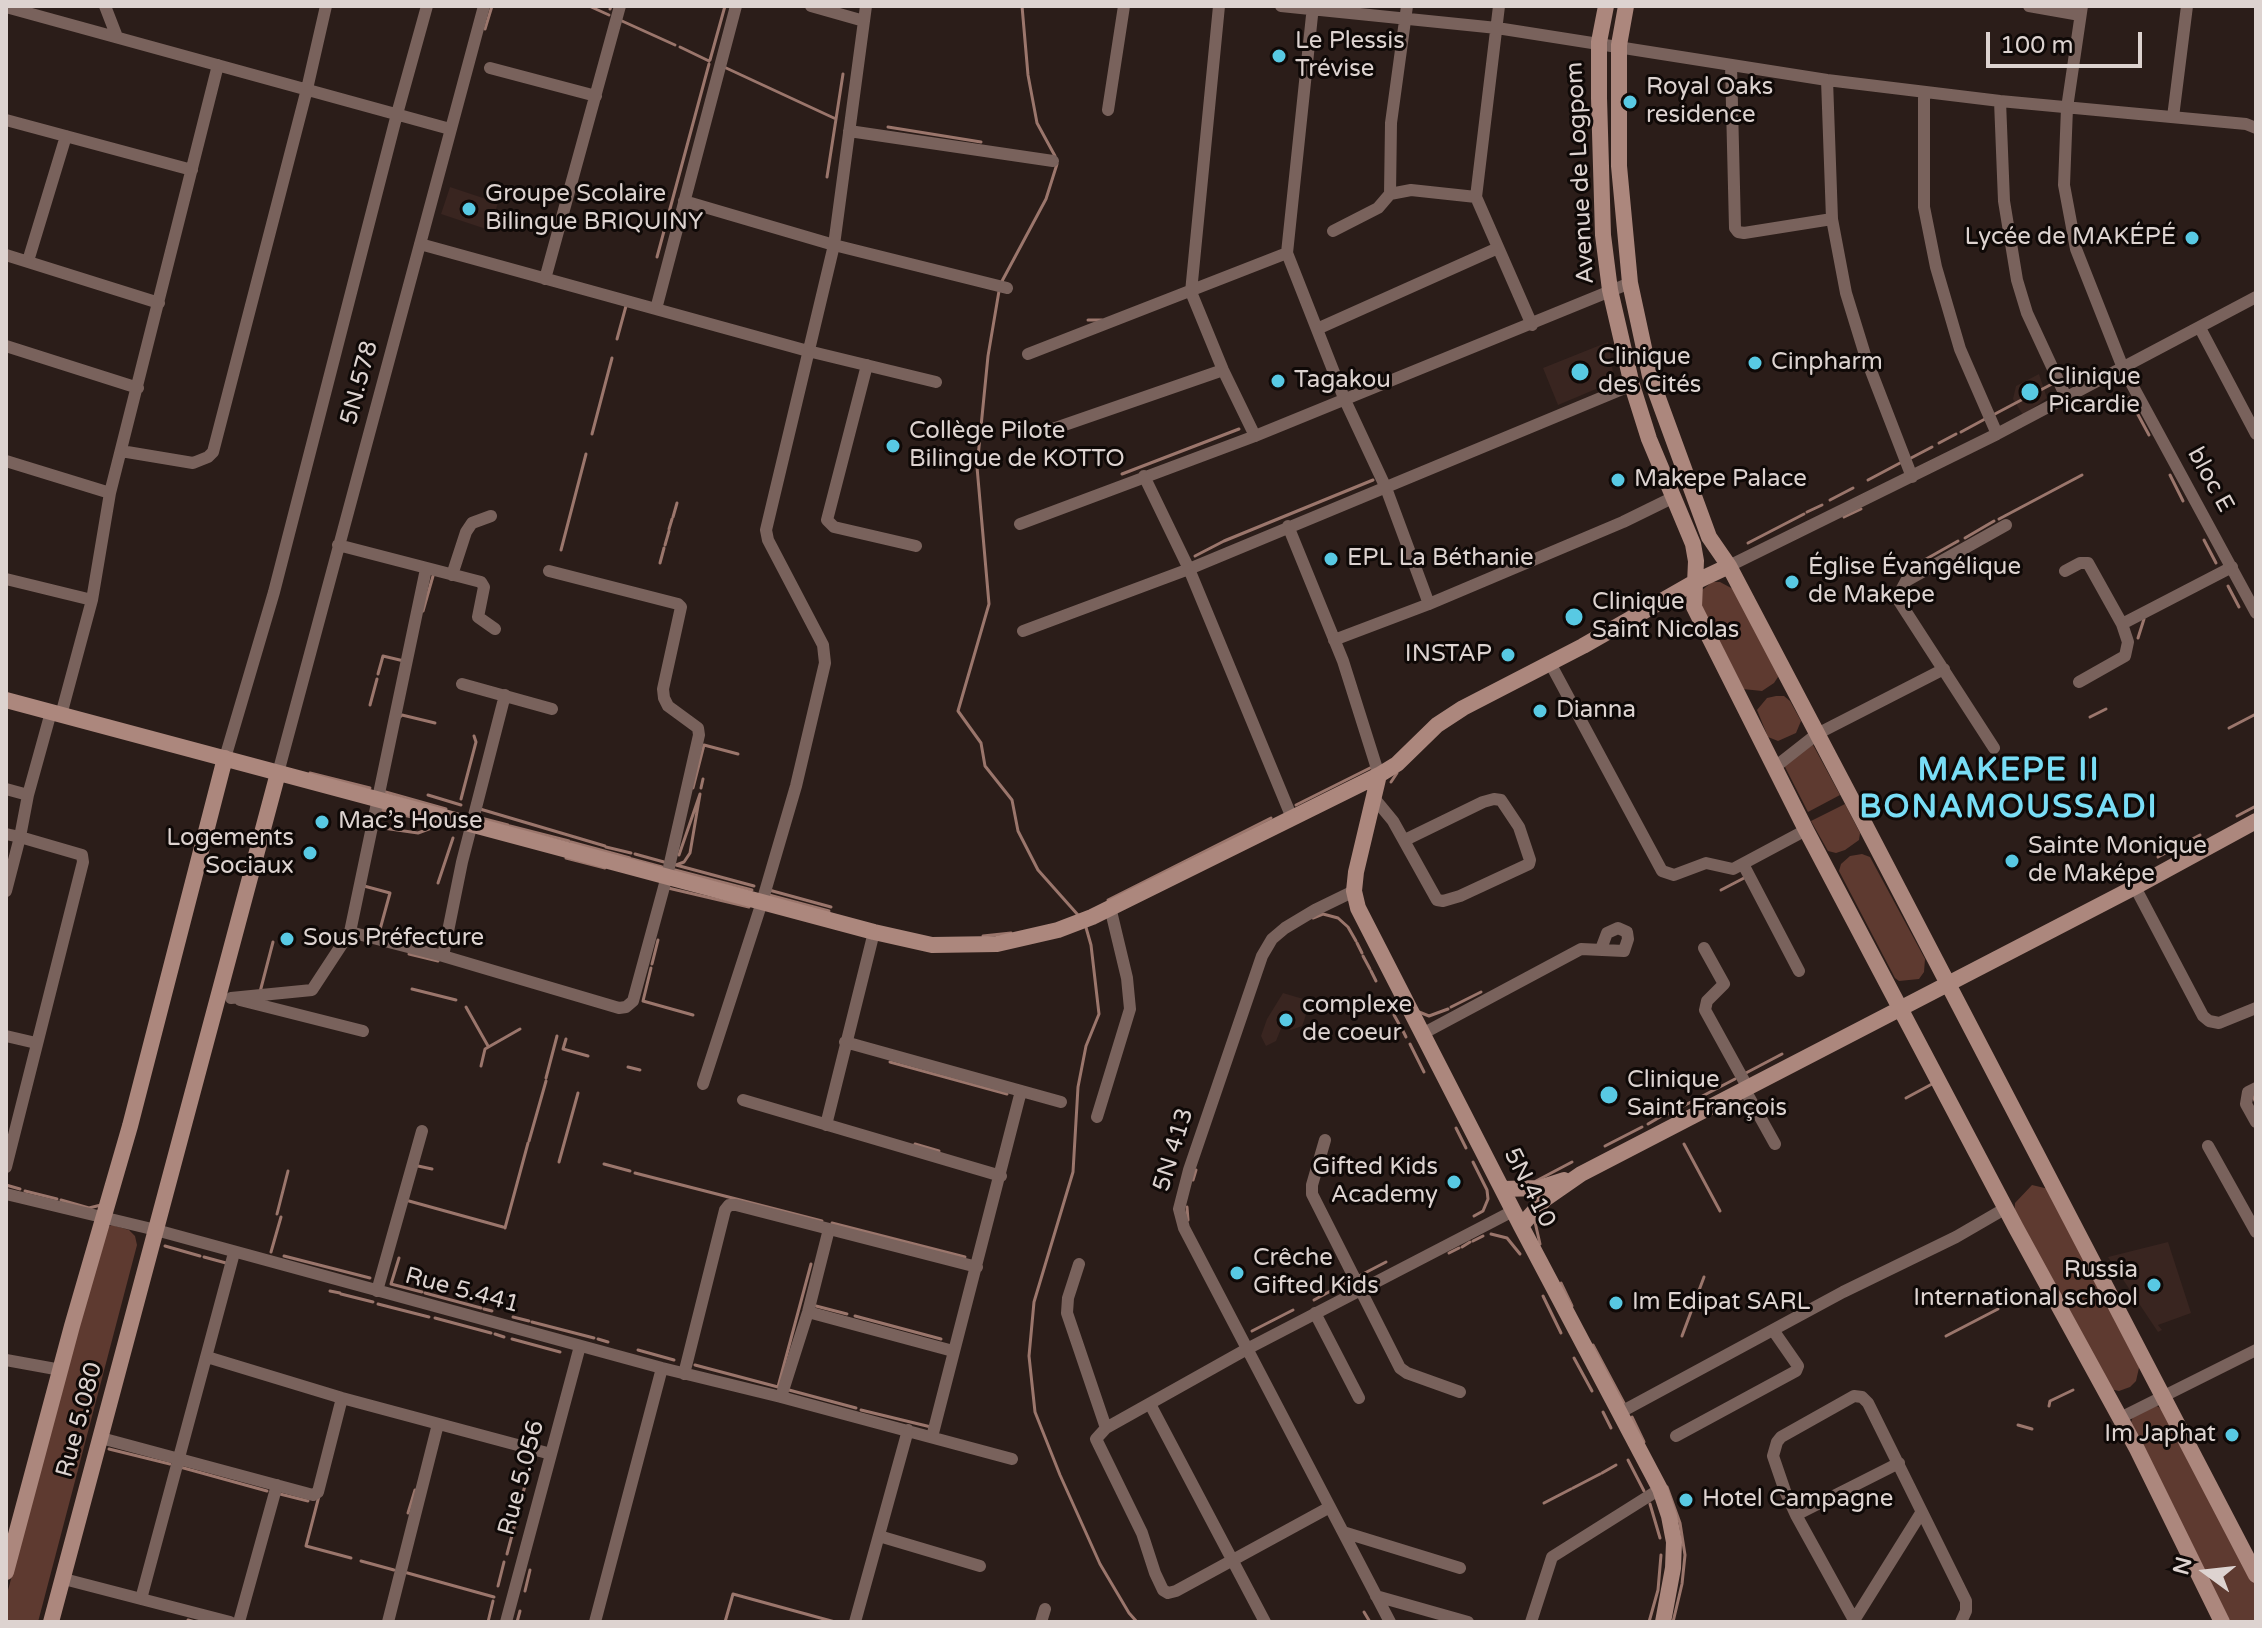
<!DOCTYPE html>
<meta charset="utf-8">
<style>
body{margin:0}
#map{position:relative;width:2262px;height:1628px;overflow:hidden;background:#2b1d19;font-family:"Varela Round",sans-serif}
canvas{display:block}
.frame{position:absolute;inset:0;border:8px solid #ddd3d0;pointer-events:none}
.north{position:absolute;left:2166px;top:1532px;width:80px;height:80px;-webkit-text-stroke:6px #0f0907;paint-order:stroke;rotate:285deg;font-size:22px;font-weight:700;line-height:32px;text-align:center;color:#ddd3d0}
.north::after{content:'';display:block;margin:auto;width:28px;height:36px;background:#ddd3d0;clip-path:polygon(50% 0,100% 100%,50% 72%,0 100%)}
.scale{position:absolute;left:1986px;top:32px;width:156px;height:36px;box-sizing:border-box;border:4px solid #ddd3d0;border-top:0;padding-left:10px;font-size:24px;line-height:28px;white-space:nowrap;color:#ddd3d0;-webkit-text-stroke:6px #0f0907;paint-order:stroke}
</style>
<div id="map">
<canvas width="2262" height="1628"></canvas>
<div class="frame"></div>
<div class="north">N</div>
<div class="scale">100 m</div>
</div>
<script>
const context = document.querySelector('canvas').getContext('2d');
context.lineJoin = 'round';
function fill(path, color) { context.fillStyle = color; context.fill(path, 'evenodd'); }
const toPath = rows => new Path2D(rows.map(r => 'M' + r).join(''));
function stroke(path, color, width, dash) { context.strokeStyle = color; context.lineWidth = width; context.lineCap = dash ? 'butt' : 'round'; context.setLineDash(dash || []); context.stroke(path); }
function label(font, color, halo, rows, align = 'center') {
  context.font = font + ' "Varela Round",sans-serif'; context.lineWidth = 6; context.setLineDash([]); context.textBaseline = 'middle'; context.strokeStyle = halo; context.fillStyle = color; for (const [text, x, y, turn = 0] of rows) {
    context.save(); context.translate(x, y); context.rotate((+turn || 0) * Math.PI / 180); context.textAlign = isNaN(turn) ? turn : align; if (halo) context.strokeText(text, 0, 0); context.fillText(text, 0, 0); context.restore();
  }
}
const built = toPath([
 [450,187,498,203,489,230,441,214],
 [1608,342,1614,378,1608,384,1558,405,1543,368],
 [2039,374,2047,398,2023,415,2013,399,2016,386],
 [1283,993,1310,1001,1304,1021,1302,1026,1291,1030,1282,1026,1276,1041,1266,1046,1261,1036,1267,1019],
 [2168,1242,2191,1313,2158,1325,2162,1330,2158,1332,2108,1257]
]);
const green = toPath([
 [1712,582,1720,582,1733,589,1777,671,1778,677,1774,683,1762,691,1743,689,1700,606,1701,591],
 [1776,696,1784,696,1790,701,1801,721,1796,733,1778,741,1768,737,1757,710,1767,698],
 [1812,743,1840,795,1808,812,1784,765],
 [1845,804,1860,833,1859,840,1845,850,1836,853,1828,851,1811,821],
 [1862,854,1870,857,1925,959,1924,972,1919,979,1899,981,1895,978,1839,871,1841,864,1850,856],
 [2032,1185,2053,1190,2141,1359,2136,1381,2130,1387,2119,1391,2105,1388,2014,1217,2015,1203],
 [112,1225,129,1230,135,1236,137,1245,38,1622,6,1622,6,1598,101,1236,105,1228],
 [2146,1406,2157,1406,2174,1418,2256,1578,2256,1622,2223,1622,2130,1426,2134,1413]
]);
const stream = toPath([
 [589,6,609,15],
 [1022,6,1028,75,1037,123,1055,156],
 [610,9,611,6],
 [622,21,675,45],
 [485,29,492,6],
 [680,47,709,61],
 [710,60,725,6],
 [724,67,836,119],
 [888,127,981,142],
 [827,177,843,74],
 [657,257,709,64],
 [1001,283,1046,199,1057,164],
 [999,291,988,356,977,467,989,604,958,711,981,743,985,766,1012,800,1018,831,1038,870,1078,915],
 [1088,320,1102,320],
 [617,339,626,306],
 [2031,395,2052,384],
 [2129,398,2149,435],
 [1993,415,2027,397],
 [1961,432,1985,419],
 [592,434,612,358],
 [1939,443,1956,434],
 [1911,458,1932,447],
 [1122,474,1239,429],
 [2170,475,2183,501],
 [1868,480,1900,463],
 [1830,500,1853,488],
 [1807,512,1822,505],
 [673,517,677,503],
 [1844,517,1861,509],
 [1999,519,2082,475],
 [669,529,672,519],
 [1965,538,1994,521],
 [2204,540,2216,563],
 [1748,543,1804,514],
 [665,545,669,531],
 [561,550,586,454],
 [1195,556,1224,541,1373,480],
 [660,563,664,548],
 [1912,567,1958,541],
 [2228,586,2239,607],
 [423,611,433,576],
 [2138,638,2144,619],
 [378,674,383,656,404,661],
 [370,705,377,679],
 [400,717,402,715,435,723],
 [2090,717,2106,709],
 [2229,728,2256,714],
 [310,773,370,788],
 [1391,782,1397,773],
 [693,788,704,745,738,754],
 [701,788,703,779],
 [382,791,446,809],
 [428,795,461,805],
 [461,799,476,742,474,736],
 [1296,805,1372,767],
 [378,809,433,822],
 [480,809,605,846],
 [2237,816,2256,806],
 [477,817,508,825],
 [510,826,569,841],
 [376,827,418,833,434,827],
 [571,842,630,858],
 [606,847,631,853],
 [635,854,664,862],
 [2158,857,2200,835],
 [566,858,605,868],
 [632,859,662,867],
 [676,865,684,862,690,853,700,794,679,855],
 [676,865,754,886],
 [675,870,752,890],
 [438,883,453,838],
 [364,886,390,893,379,933],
 [668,888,749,907],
 [769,890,831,907],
 [1721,890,1746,877],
 [769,895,829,911],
 [1108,900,1271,818],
 [1313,918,1323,914,1338,918,1348,927,1356,941],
 [1085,924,1091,945,1099,1014,1086,1046,1078,1087,1073,1172,1034,1302,1029,1356,1035,1412,1060,1475,1100,1564,1129,1613,1137,1622],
 [983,936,1011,933],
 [1357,943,1362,953],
 [409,954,438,961],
 [1363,956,1370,969],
 [652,964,658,940],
 [651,968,643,1001,693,1015],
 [1371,971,1376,981],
 [412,989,456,1000],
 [260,992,273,942],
 [466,1007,488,1046],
 [1451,1007,1481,992],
 [1419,1012,1429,1016,1448,1009],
 [1394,1015,1399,1024],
 [1402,1029,1406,1037],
 [566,1039,563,1049,588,1056],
 [1410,1044,1424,1072],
 [890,1062,1007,1094],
 [481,1066,485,1049,520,1029],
 [628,1067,640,1070],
 [1744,1074,1782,1054],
 [546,1078,557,1036],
 [2252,1094,2256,1103],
 [1906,1098,1932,1084],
 [1668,1114,1735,1079],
 [1648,1124,1660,1117],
 [1456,1128,1466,1148],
 [529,1141,546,1081],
 [915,1144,939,1151],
 [1684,1144,1720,1211],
 [1605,1146,1642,1127],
 [559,1162,578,1093],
 [1473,1162,1487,1190,1488,1199,1483,1211,1474,1216],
 [604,1164,630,1171],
 [418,1166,432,1169],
 [635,1173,822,1221],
 [1193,1180,1196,1170],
 [1536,1181,1572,1162],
 [6,1185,20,1189],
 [25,1191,57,1199],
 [61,1200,89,1208,101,1205],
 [409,1201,503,1227],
 [1187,1207,1188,1220],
 [277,1214,288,1171],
 [1535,1222,1540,1244],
 [832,1223,965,1257],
 [505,1228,528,1143],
 [1491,1234,1507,1238,1520,1254],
 [1473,1241,1483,1236],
 [165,1246,200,1256],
 [1462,1247,1470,1242],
 [271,1252,281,1217],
 [1449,1253,1459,1248],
 [284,1256,370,1278],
 [204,1257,226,1263],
 [399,1258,391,1284,422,1292],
 [1359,1276,1386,1262],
 [1561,1283,1572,1306],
 [330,1291,340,1293],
 [425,1293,481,1308],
 [341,1294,373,1302],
 [1543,1296,1561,1333],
 [1314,1300,1351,1280],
 [378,1304,429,1317],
 [816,1306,847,1314],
 [484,1309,492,1311],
 [855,1316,941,1339],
 [513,1317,529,1321],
 [435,1318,491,1333],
 [532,1322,594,1338],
 [1252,1331,1293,1310],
 [495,1334,504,1337],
 [1682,1336,1704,1277],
 [1946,1336,1998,1309],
 [512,1339,560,1352],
 [598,1339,608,1342],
 [1593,1345,1625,1405],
 [638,1350,674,1360],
 [1574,1358,1592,1391],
 [695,1365,778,1387,811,1264],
 [789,1390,856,1408],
 [2049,1406,2050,1401,2073,1390],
 [861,1410,931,1427],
 [1603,1412,1611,1428],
 [1632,1417,1644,1442],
 [2018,1425,2032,1429],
 [109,1449,170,1464],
 [1628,1460,1644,1491],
 [180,1467,267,1491],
 [1602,1473,1616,1465],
 [1667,1487,1680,1523,1685,1555,1682,1584,1673,1622],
 [1573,1488,1600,1474],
 [280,1494,308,1501],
 [319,1496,306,1546,351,1558],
 [1544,1503,1571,1489],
 [1650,1504,1660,1538],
 [518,1510,533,1458],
 [408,1513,415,1490],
 [507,1554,516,1520],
 [361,1561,394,1570],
 [404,1572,494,1597],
 [498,1586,504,1562],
 [525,1591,530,1570],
 [1364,1612,1370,1622],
 [188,1620,195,1622],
 [488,1622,493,1601],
 [517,1622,520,1611],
 [725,1622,733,1594,835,1622],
 [1649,1622,1658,1590,1661,1555]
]);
const street = toPath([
 [105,6,117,37],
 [811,6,864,21],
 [1219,6,1191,292,1223,370,1255,436],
 [1281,6,1497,28,1827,80,2000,101,2246,124,2256,128],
 [1313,6,1287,253,1344,398,1386,488,1429,604,1623,522,1672,498],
 [1499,6,1476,197,1532,325],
 [2029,6,2080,15],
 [2082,6,2067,108,2064,185,2076,249,2123,368,2256,613],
 [6,7,450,129],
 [1731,65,1735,228,1738,232,1744,233,1832,219],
 [490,68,596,96],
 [1827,80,1832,219,1846,293,1866,358,1912,477],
 [1924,92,1924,207,1936,267,1960,349,1997,434],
 [2000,101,2004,201,2017,280,2027,313,2066,397],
 [1108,110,1124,6],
 [2173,117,2187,6],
 [6,120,192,170],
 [849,131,1053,161],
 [1390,194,1391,123,1407,6],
 [684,201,834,245,1007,288],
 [1333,231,1378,208,1390,194,1411,190,1476,197],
 [420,244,808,351,936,382],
 [6,255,159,303],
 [28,261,66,136],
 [545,279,620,6],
 [656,309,736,6],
 [2200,328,2256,434],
 [1317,329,1498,248],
 [6,346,138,388],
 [1028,354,1287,253],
 [867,365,827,520,834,527,916,546],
 [1047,431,1223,370],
 [121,451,193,463,208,457,213,452,307,89,326,6],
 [6,461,110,493],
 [1144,476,1189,569,1292,818],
 [1020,524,1255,436,1630,283],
 [1288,526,1343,661,1379,775],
 [338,545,481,582,484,587,478,617,495,629],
 [1729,566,1997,434,2256,297],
 [2065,571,2080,563,2088,563,2122,624,2128,642,2125,656,2079,682],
 [452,575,466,532,472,523,491,516],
 [6,579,92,600],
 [2122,624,2232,567],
 [1023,631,1189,569,1632,385],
 [1334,640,1429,604],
 [1550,663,1662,871,1674,875,1706,863,1733,869,1806,830],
 [462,684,552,709],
 [61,715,92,600,110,493,218,65],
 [1994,748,1899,601,1899,594,1906,581,2006,525],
 [225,758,274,592,397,114,427,6],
 [1775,767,1817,734,1944,669],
 [278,773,484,6],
 [6,789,28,795,51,712],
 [1374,798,1393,821,1437,900,1443,901,1460,896,1529,864,1530,860,1519,827,1501,800,1494,799,1483,802,1405,840],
 [6,834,20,837,6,891],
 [1743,864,1799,971],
 [2135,887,2203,1016,2209,1021,2219,1023,2256,1008],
 [1354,891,1315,910,1285,928,1272,939,1262,956,1189,1170,1179,1209,1184,1228,1390,1622],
 [350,932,443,956,462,862,505,695],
 [1704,948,1724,984,1707,1001,1705,1010,1748,1088],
 [443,956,619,1008,626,1007,633,1001,667,876,699,735,698,728,668,706,664,698,663,689,681,607,678,604,549,571],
 [231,998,312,990,350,932,426,569],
 [240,1000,363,1031],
 [1424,1033,1581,949,1624,951,1628,939,1627,932,1618,928,1607,933,1601,949],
 [6,1036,36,1043],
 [845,1042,1061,1102],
 [703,1084,762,902,796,786,825,663,823,645,768,540,766,530,834,245,866,6],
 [2256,1088,2248,1092,2246,1104,2256,1122],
 [1745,1090,1775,1144],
 [743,1100,1001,1176],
 [1097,1117,1130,1009,1127,978,1110,907],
 [826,1125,874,932],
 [1325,1140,1312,1185,1312,1194,1400,1368,1407,1373,1460,1392],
 [2208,1146,2256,1232],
 [6,1167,83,862,82,855,20,837,28,795],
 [6,1194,156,1230,662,1368,781,1397,1012,1459],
 [1079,1264,1068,1298,1067,1313,1106,1428],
 [377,1291,422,1131],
 [808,1312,953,1351],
 [1315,1313,1359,1398],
 [207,1357,342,1398,551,1454],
 [6,1360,61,1370],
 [684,1374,725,1210,729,1205,736,1205,977,1267],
 [781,1397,808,1312,829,1229],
 [1150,1404,1265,1622],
 [1621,1412,1843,1292,1956,1237,2006,1208],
 [2120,1418,2256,1350],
 [1676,1436,1796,1371,1798,1366,1773,1330],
 [932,1437,1021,1091],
 [101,1438,313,1495,318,1492,342,1398],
 [1330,1507,1176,1591,1168,1593,1163,1590,1155,1573,1142,1533,1096,1439,1106,1428,1247,1349,1513,1211],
 [1796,1515,1899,1463],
 [1343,1532,1460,1568],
 [879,1536,980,1566],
 [64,1579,230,1622],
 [1376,1596,1468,1622],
 [141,1599,234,1253],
 [1854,1620,1796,1515,1785,1491,1773,1456,1777,1442,1781,1437,1854,1396,1862,1397,1868,1403,1966,1601,1966,1611,1961,1622],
 [239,1622,277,1485],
 [388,1622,438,1424],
 [506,1622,580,1346],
 [595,1622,662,1368],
 [855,1622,908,1430],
 [1041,1622,1045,1609],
 [1531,1622,1552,1557,1660,1489],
 [1853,1622,1921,1513]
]);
const secondary = toPath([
 [1606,6,1599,42,1599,98,1603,235,1610,290,1632,385,1649,439,1693,544,1696,561,1694,607,1806,830,2016,1228,2137,1449,2222,1622],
 [1626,6,1619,45,1619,166,1630,283,1650,376,1709,537,1729,566,1861,817,2256,1575],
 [6,700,874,932,932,945,997,944,1058,930,1092,917,1379,775,1397,764,1437,725,1463,708,1583,646,1695,582,1729,566],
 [1379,775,1356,872,1354,891,1358,908,1521,1226,1660,1489,1669,1516,1674,1542,1673,1568,1663,1622],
 [1503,1189,1539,1188,1564,1180],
 [1521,1226,1545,1199,1581,1174,2135,887,2256,821],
 [6,1572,72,1326,130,1126,225,758],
 [51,1622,278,773]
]);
const markers = [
 [1279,56,8,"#58c9e3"],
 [1630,102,8,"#58c9e3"],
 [469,209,8,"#58c9e3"],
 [2192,238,8,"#58c9e3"],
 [1755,363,8,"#58c9e3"],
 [1580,372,10,"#58c9e3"],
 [1278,381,8,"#58c9e3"],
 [2030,392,10,"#58c9e3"],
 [893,446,8,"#58c9e3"],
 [1618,480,8,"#58c9e3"],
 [1331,559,8,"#58c9e3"],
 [1792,582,8,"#58c9e3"],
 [1574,617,10,"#58c9e3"],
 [1508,655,8,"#58c9e3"],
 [1540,711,8,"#58c9e3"],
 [322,822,8,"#58c9e3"],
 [310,853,8,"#58c9e3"],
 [2012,861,8,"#58c9e3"],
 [287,939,8,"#58c9e3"],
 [1286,1020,8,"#58c9e3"],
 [1609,1095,10,"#58c9e3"],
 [1454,1182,8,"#58c9e3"],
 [1237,1273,8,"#58c9e3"],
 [2154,1285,8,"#58c9e3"],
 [1616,1303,8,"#58c9e3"],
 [2232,1435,8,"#58c9e3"],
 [1686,1500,8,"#58c9e3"]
];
const poiNames = [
 ["Le Plessis",1295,42],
 ["Trévise",1295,70],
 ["Royal Oaks",1646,88],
 ["residence",1646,116],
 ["Groupe Scolaire",485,195],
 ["Bilingue BRIQUINY",485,223],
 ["Lycée de MAKÉPÉ",2176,238,"right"],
 ["Clinique",1598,358],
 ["des Cités",1598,386],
 ["Cinpharm",1771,363],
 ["Clinique",2048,378],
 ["Picardie",2048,406],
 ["Tagakou",1294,381],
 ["Collège Pilote",909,432],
 ["Bilingue de KOTTO",909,460],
 ["Makepe Palace",1634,480],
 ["EPL La Béthanie",1347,559],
 ["Église Évangélique",1808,568],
 ["de Makepe",1808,596],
 ["Clinique",1592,603],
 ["Saint Nicolas",1592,631],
 ["INSTAP",1492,655,"right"],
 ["Dianna",1556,711],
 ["Mac’s House",338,822],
 ["Logements",294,839,"right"],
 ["Sociaux",294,867,"right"],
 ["Sainte Monique",2028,847],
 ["de Maképe",2028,875],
 ["Sous Préfecture",303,939],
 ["complexe",1302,1006],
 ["de coeur",1302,1034],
 ["Clinique",1627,1081],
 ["Saint François",1627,1109],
 ["Gifted Kids",1438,1168,"right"],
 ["Academy",1438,1196,"right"],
 ["Crêche",1253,1259],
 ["Gifted Kids",1253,1287],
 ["Russia",2138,1271,"right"],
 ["International school",2138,1299,"right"],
 ["Im Edipat SARL",1632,1303],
 ["Im Japhat",2216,1435,"right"],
 ["Hotel Campagne",1702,1500]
];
const streetNames = [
 ["Avenue de Logpom",1581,173,-93],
 ["5N.578",360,383,-75],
 ["bloc E",2210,480,61],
 ["5N 413",1174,1150,-73],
 ["5N.410",1529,1188,63],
 ["Rue 5.441",462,1291,15],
 ["Rue 5.080",80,1420,-75],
 ["Rue 5.056",522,1478,-75]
];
const districtNames = [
 ["MAKEPE II",2009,772],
 ["BONAMOUSSADI",2009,809]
];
fill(built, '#392520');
fill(green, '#5e3a30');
stroke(stream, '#9b766c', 3);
stroke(street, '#79625c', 12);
stroke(secondary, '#ac877d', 16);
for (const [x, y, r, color] of markers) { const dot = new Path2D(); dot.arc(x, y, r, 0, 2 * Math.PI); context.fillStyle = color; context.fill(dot); stroke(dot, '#0f0907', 3); }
label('24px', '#ddd3d0', '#0f0907', poiNames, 'left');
label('24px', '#ddd3d0', '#0f0907', streetNames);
context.letterSpacing = '2px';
label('bold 32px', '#78ddf5', '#0f0907', districtNames);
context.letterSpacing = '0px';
</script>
